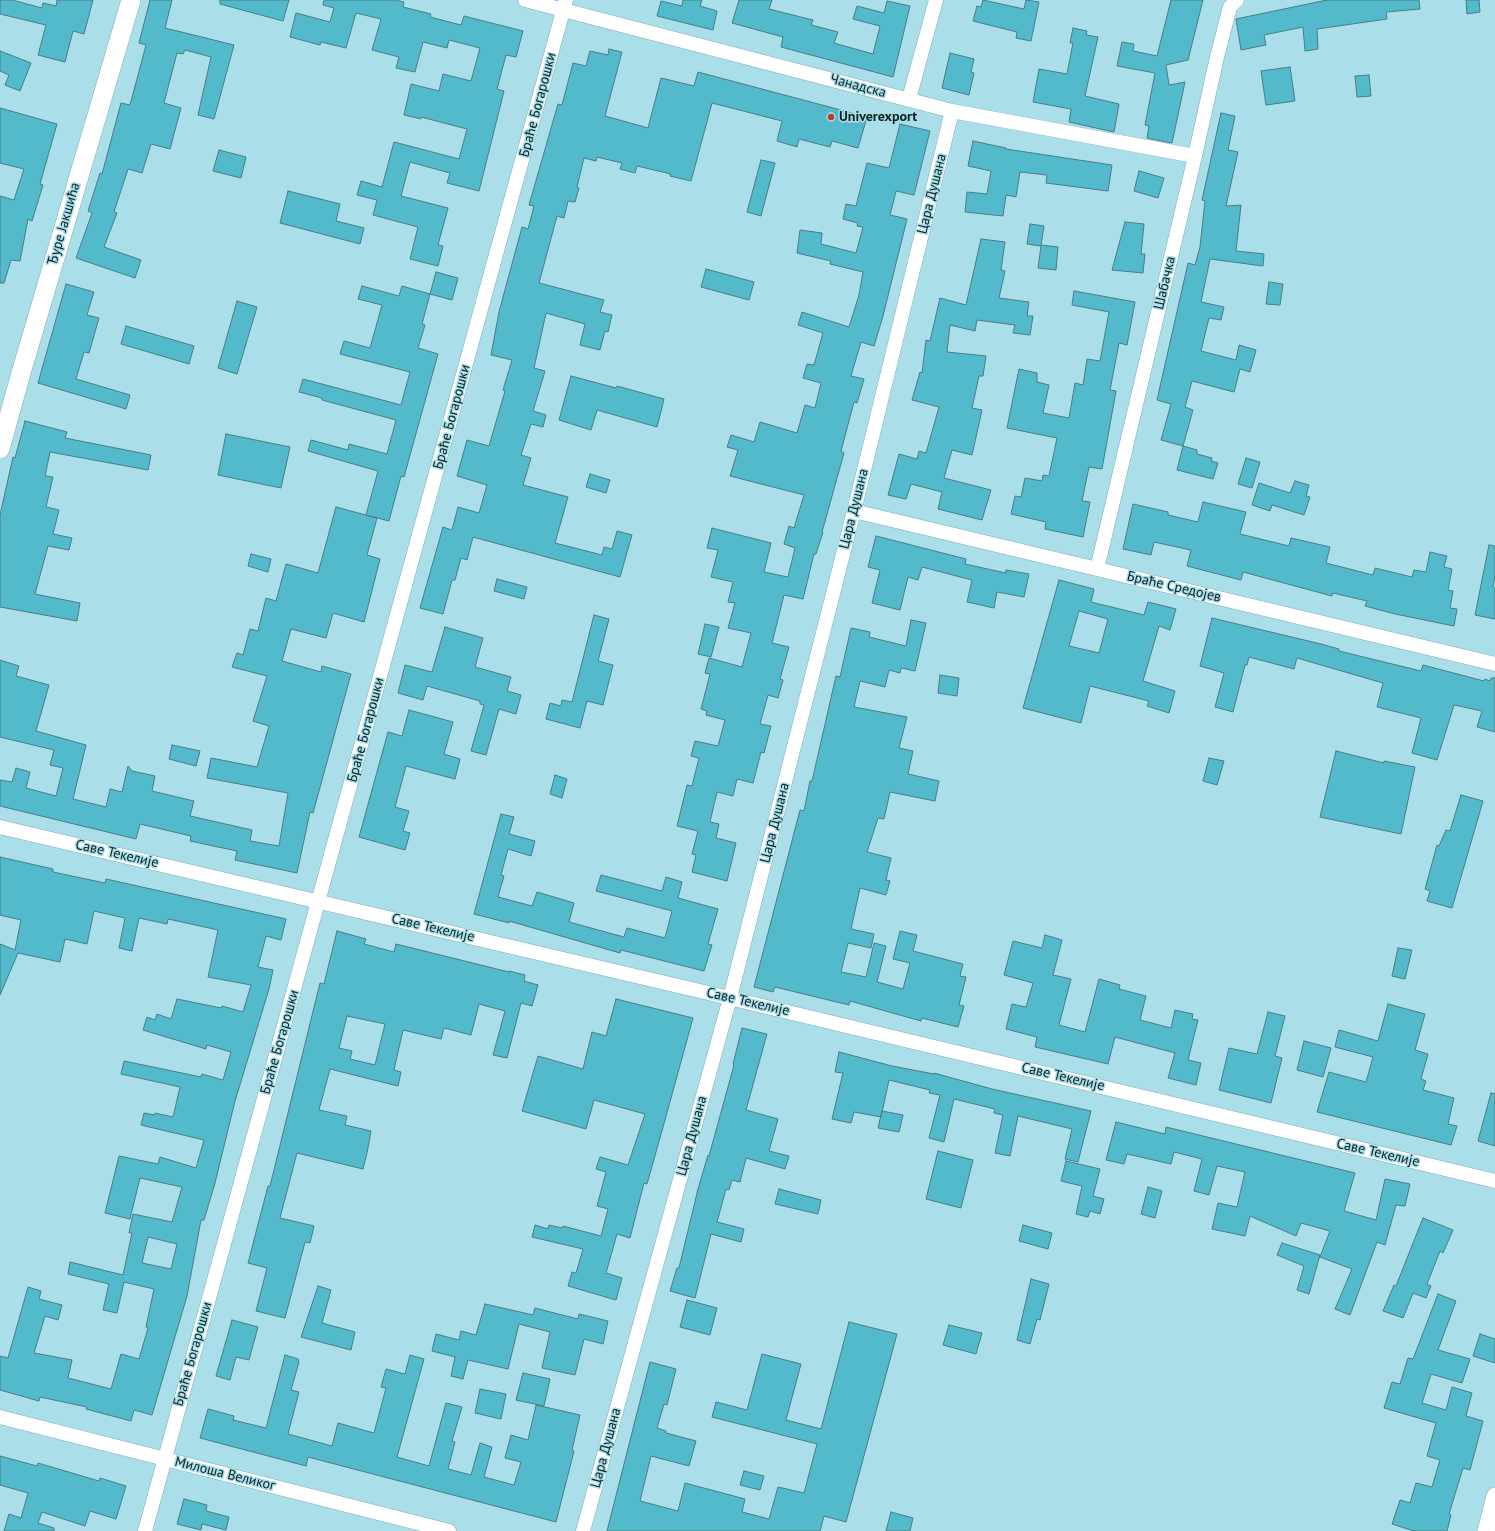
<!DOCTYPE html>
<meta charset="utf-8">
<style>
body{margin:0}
canvas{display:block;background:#aadee8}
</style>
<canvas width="1495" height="1531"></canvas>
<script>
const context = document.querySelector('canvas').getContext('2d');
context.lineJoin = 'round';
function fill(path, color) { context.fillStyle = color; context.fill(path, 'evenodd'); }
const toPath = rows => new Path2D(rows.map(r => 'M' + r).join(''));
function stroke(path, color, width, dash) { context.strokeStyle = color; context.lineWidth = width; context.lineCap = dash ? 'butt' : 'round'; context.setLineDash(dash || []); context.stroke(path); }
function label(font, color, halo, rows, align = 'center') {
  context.font = font + ' "PT Sans",sans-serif'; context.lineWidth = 3; context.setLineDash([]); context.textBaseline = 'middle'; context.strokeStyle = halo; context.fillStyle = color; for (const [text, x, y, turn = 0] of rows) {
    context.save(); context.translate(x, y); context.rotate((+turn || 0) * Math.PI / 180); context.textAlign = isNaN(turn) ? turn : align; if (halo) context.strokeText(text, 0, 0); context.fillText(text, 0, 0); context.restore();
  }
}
const building = toPath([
 [0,0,12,0,42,8,43,3,56,6,57,0,93,0,84,34,73,31,65,62,38,55,46,25,0,14,0,0],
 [150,0,172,0,165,28,234,45,214,119,198,115,211,57,185,50,183,54,177,53,164,103,181,108,170,149,151,144,142,173,128,169,114,212,117,213,104,247,141,260,135,278,76,258,92,213,88,211,100,173,102,174,121,103,130,105,146,45,139,43,150,0],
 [220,0,289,0,283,21,220,4,220,0],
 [324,0,395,0,404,2,403,7,431,14,430,17,461,25,464,16,523,31,516,57,506,55,497,89,504,91,479,191,447,183,450,173,410,162,401,196,448,208,438,245,443,246,438,266,410,259,418,227,373,215,377,200,357,195,361,181,382,187,394,142,459,159,467,129,421,117,421,119,404,115,411,84,439,91,443,74,471,81,480,48,449,40,447,48,423,42,415,72,396,68,399,57,372,50,381,19,356,13,346,48,321,42,320,45,290,37,296,13,330,22,334,8,323,5,324,0],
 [683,0,702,0,700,6,717,11,713,30,657,16,661,1,682,6,683,0],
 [739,0,772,0,769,9,813,20,811,25,838,32,834,43,873,54,880,26,853,19,857,6,884,13,887,1,910,6,893,77,781,47,783,37,732,23,739,0],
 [983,0,1024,9,1026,0,1039,2,1031,41,1016,38,1017,32,973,21,977,6,981,7,983,0],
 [1171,0,1203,0,1188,60,1166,65,1169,85,1185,82,1172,143,1147,138,1149,126,1145,125,1155,73,1117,66,1122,42,1134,44,1133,51,1157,56,1171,0],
 [1327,0,1419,0,1420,9,1386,12,1387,19,1317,29,1318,49,1305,51,1303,27,1264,35,1266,45,1241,50,1236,19,1327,0],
 [1466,0,1479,0,1480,12,1467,14,1466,0],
 [1073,28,1087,31,1086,35,1098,37,1085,96,1119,104,1114,132,1069,122,1071,109,1033,102,1039,69,1067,74,1073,43,1070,43,1073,28],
 [609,49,622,52,605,116,648,128,661,78,694,86,698,72,867,117,858,148,832,141,830,147,799,139,797,147,777,141,782,121,712,103,691,181,670,176,671,174,637,166,635,173,620,169,622,163,597,157,596,161,584,158,577,187,579,188,575,202,568,201,564,218,557,216,539,283,604,300,600,312,612,315,608,332,605,331,600,350,580,345,585,324,546,313,534,368,545,371,533,411,546,415,543,427,531,424,521,455,531,458,523,485,568,497,555,543,602,555,604,547,612,549,617,531,632,535,620,577,473,537,467,560,461,558,455,580,452,580,443,614,420,608,443,527,452,530,458,507,479,513,487,485,457,476,467,440,489,446,505,391,503,390,512,360,491,355,499,312,522,227,528,229,534,206,529,205,558,104,562,105,573,63,586,66,590,51,608,55,609,49],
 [0,51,31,63,20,91,5,85,9,75,0,71,0,51],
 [950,53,974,59,971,72,974,73,969,95,942,88,950,53],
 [1290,67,1295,101,1266,105,1261,71,1290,67],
 [1369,75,1371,96,1357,97,1355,76,1369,75],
 [0,108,57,124,40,184,43,185,32,221,28,219,20,261,11,260,4,283,0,283,0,196,14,200,24,169,0,163,0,108],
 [1221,113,1235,116,1228,150,1238,152,1226,206,1241,205,1236,251,1264,254,1263,266,1210,259,1201,302,1224,307,1221,320,1209,318,1201,351,1236,360,1239,345,1256,350,1250,372,1240,369,1234,392,1192,381,1185,407,1193,410,1183,446,1161,440,1171,404,1157,400,1188,263,1195,265,1200,247,1205,201,1202,200,1221,113],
 [900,124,930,131,914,195,896,191,890,215,907,219,883,316,874,346,861,342,851,376,864,379,857,403,854,402,841,451,844,453,822,532,823,532,816,554,814,554,803,599,784,595,772,643,789,647,780,679,783,680,778,698,768,695,760,724,771,726,764,753,761,752,753,783,737,779,733,796,717,792,710,822,719,824,716,838,736,843,727,881,692,872,696,855,692,854,698,831,677,826,687,785,692,786,699,758,691,756,695,741,718,746,725,720,706,715,707,711,701,709,710,674,705,673,709,658,742,667,751,633,728,628,735,603,728,602,733,582,711,577,718,550,707,548,712,528,771,543,764,572,788,577,795,548,784,544,789,526,794,528,804,495,730,476,738,450,727,447,731,435,754,442,760,422,797,433,805,405,815,408,821,383,803,378,807,364,814,365,823,333,798,325,802,312,849,327,859,295,863,272,830,264,831,261,797,253,800,230,822,233,821,244,856,253,863,227,857,226,858,223,843,219,846,204,856,206,867,163,889,168,900,124],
 [973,141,1006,148,1006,149,1112,165,1108,191,1046,183,1047,175,1020,172,1016,197,1006,195,1003,216,965,212,967,192,987,194,991,171,968,166,973,141],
 [219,150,246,157,241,178,213,171,219,150],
 [761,160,775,163,761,216,747,212,761,160],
 [1139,171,1164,178,1158,198,1134,191,1139,171],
 [288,191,340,204,336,221,364,228,360,244,280,223,288,191],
 [1125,222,1144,224,1141,254,1145,254,1143,273,1112,270,1125,222],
 [1030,224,1044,226,1041,245,1058,247,1056,270,1038,268,1041,246,1027,244,1030,224],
 [981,239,1005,242,1001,270,1005,271,999,298,1029,302,1027,316,1033,316,1030,335,1013,333,1015,325,977,320,975,331,950,325,947,352,986,356,983,376,979,376,972,408,982,410,972,455,952,450,944,478,991,490,982,520,938,509,942,492,911,484,906,499,888,495,899,454,917,459,919,451,926,453,939,407,912,400,920,372,922,373,926,340,930,341,940,298,966,305,981,239],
 [706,269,754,282,749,300,701,287,706,269],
 [436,272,458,278,452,300,430,294,436,272],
 [1269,282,1283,284,1280,305,1266,304,1269,282],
 [66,284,94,292,87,315,99,318,89,353,84,352,76,379,130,395,126,409,38,383,66,284],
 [362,286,399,296,402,286,430,294,422,324,425,325,418,348,438,354,404,477,401,476,389,521,366,515,378,471,308,451,311,440,348,450,349,444,387,454,396,420,322,400,322,398,299,392,303,379,401,405,410,372,340,354,344,341,370,348,382,305,358,299,362,286],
 [1074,291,1135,302,1127,345,1119,343,1110,390,1116,391,1102,469,1089,467,1082,501,1090,502,1083,537,1045,529,1046,522,1011,514,1015,496,1021,497,1025,478,1042,481,1043,475,1049,476,1057,438,1007,428,1019,369,1037,373,1037,382,1049,385,1043,413,1069,418,1075,383,1083,385,1087,359,1100,361,1109,312,1072,305,1074,291],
 [237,301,257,307,237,374,218,368,237,301],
 [126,326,194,346,189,364,121,344,126,326],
 [571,376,616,388,617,386,664,399,657,427,597,410,591,430,559,420,571,376],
 [25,421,67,432,65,438,151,455,148,470,50,452,45,476,53,477,46,507,59,510,53,534,72,538,69,550,48,546,35,594,80,603,77,621,0,607,0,515,13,457,15,458,25,421],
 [226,434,290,447,281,488,218,475,226,434],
 [1183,446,1197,450,1197,454,1212,458,1211,461,1218,463,1213,479,1177,470,1183,446],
 [1246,458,1260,462,1252,488,1238,484,1246,458],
 [590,474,610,480,606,493,586,487,590,474],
 [1295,481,1309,485,1306,496,1310,497,1304,515,1272,505,1270,511,1252,505,1259,483,1290,493,1295,481],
 [1203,502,1246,512,1240,534,1289,546,1291,538,1330,547,1326,563,1373,575,1375,568,1412,577,1414,570,1426,572,1430,552,1447,556,1444,567,1452,569,1448,590,1453,591,1450,608,1457,609,1454,626,1395,614,1365,606,1367,601,1333,593,1332,596,1243,572,1241,580,1187,566,1191,550,1154,542,1151,555,1123,549,1133,504,1168,512,1168,515,1198,522,1203,502],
 [336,507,377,518,367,555,380,559,364,622,333,613,326,638,291,629,282,661,321,672,322,666,351,674,313,813,310,812,297,873,235,860,237,851,190,841,191,836,140,824,136,839,0,806,0,780,12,782,16,768,30,772,26,788,56,796,63,768,50,765,54,750,0,737,0,660,19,666,16,676,49,685,36,731,86,745,73,799,106,807,110,789,122,792,128,766,132,771,155,776,152,791,194,801,190,816,252,830,250,841,279,846,288,793,207,778,211,758,257,767,269,726,253,721,267,676,232,667,237,653,243,655,250,629,258,631,266,598,276,601,286,564,318,573,336,507],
 [876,536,966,559,965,564,1006,573,1006,570,1029,574,1024,597,997,592,994,608,967,602,972,580,922,567,918,580,908,577,900,610,872,603,880,570,868,567,876,536],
 [1489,545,1495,546,1495,576,1493,587,1495,588,1495,619,1475,615,1489,545],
 [251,554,271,559,268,572,248,566,251,554],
 [497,579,527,587,524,599,494,591,497,579],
 [1059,580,1094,589,1091,602,1144,615,1148,602,1176,609,1170,630,1159,626,1143,681,1175,691,1169,713,1147,706,1149,701,1090,686,1081,723,1023,708,1059,580],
 [1079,611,1108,619,1099,653,1069,646,1079,611],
 [594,615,609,619,598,661,613,665,603,705,587,701,580,728,546,719,550,703,561,706,562,700,572,702,594,615],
 [1212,618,1321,644,1339,649,1339,651,1421,671,1423,665,1484,681,1485,679,1490,681,1491,678,1495,678,1495,732,1477,727,1482,711,1454,705,1437,760,1412,753,1421,718,1377,707,1383,683,1297,658,1294,669,1249,657,1247,665,1245,665,1233,712,1215,707,1224,673,1200,666,1212,618],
 [911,620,926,623,915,671,901,668,900,673,889,670,885,687,860,681,854,707,907,717,899,748,913,751,908,774,939,781,935,801,890,792,884,819,878,818,867,852,891,858,886,880,890,881,886,895,860,888,851,929,874,934,871,948,848,943,841,972,866,977,874,943,886,946,877,982,903,989,910,963,893,959,900,931,917,935,913,951,963,964,960,976,966,977,959,1005,964,1006,958,1027,922,1018,921,1021,850,1001,849,1005,775,987,773,992,754,987,800,810,804,811,810,781,812,781,836,676,840,677,851,628,870,632,869,637,906,646,911,620],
 [705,624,719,627,711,657,698,654,705,624],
 [445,627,483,638,475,667,511,677,507,691,521,695,516,714,499,709,486,755,471,751,484,705,480,704,480,701,427,686,423,700,398,693,405,665,432,672,445,627],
 [940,675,959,678,957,696,938,693,940,675],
 [409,710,453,722,444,754,460,759,455,779,406,766,395,807,409,811,403,831,410,833,405,850,359,837,388,732,402,736,409,710],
 [172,745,200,751,196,766,169,759,172,745],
 [1336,751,1384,763,1384,761,1415,767,1401,834,1320,817,1336,751],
 [1209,758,1224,761,1217,785,1203,781,1209,758],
 [555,775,567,779,562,798,550,794,555,775],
 [1461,795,1483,801,1452,908,1427,901,1430,891,1425,889,1437,845,1439,846,1446,830,1450,831,1461,795],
 [501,814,514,817,509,834,535,841,531,856,508,849,501,875,504,876,498,897,532,906,537,892,574,903,569,922,624,937,627,928,665,938,672,911,596,891,601,875,662,891,666,877,682,882,678,898,718,909,708,944,712,945,704,971,621,950,620,953,509,921,509,923,474,914,501,814],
 [0,857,53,869,53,872,105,883,106,879,286,919,281,940,266,936,258,967,273,970,269,989,235,1101,215,1183,204,1220,201,1220,187,1296,152,1415,134,1410,131,1421,86,1409,87,1407,40,1397,39,1401,0,1390,0,1356,8,1358,28,1287,41,1291,39,1299,62,1305,58,1320,45,1316,34,1353,72,1360,68,1378,111,1389,121,1354,139,1359,148,1328,146,1327,154,1289,124,1282,117,1313,103,1310,109,1284,68,1274,70,1262,123,1275,132,1233,129,1233,133,1214,172,1222,182,1187,140,1178,130,1219,105,1213,119,1156,158,1164,160,1157,196,1168,204,1140,141,1125,144,1113,155,1115,155,1113,173,1117,180,1087,121,1074,124,1061,201,1077,202,1074,223,1080,231,1052,207,1045,206,1049,143,1030,147,1017,155,1020,157,1014,171,1019,177,999,221,1008,222,1006,243,1012,251,985,208,977,218,930,168,919,167,924,139,918,132,951,119,948,125,918,94,911,87,944,65,939,60,962,18,953,0,995,0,944,15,950,21,920,0,915,0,857],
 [148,1237,177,1244,171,1269,142,1263,148,1237],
 [337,931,366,939,364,944,394,952,396,944,509,972,509,971,525,975,524,981,538,985,532,1006,521,1003,507,1058,493,1055,505,1011,479,1004,471,1035,444,1028,441,1039,403,1030,394,1070,401,1072,398,1086,330,1069,319,1110,347,1116,345,1125,371,1131,367,1153,363,1169,297,1153,280,1218,314,1226,310,1243,305,1242,285,1318,256,1311,267,1268,248,1263,268,1186,270,1186,320,983,324,984,337,931],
 [347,1016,385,1024,375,1065,350,1059,352,1051,339,1048,347,1016],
 [1045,935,1062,940,1053,975,1071,979,1059,1025,1085,1032,1099,979,1120,985,1119,989,1146,996,1140,1020,1171,1028,1175,1010,1193,1014,1192,1019,1198,1020,1188,1060,1201,1063,1196,1085,1168,1078,1175,1053,1115,1037,1108,1064,1035,1047,1037,1037,1006,1029,1012,1004,1026,1007,1033,983,1004,975,1013,941,1042,948,1045,935],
 [1398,948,1412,950,1405,979,1392,976,1398,948],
 [616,999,693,1018,665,1120,647,1184,644,1183,630,1238,617,1234,606,1273,622,1278,616,1300,568,1286,572,1272,576,1273,583,1249,532,1237,535,1225,548,1229,549,1225,562,1228,563,1226,601,1236,608,1209,597,1206,606,1172,596,1169,600,1157,628,1165,645,1114,594,1100,586,1129,522,1111,538,1056,583,1069,592,1032,606,1036,616,999],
 [1388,1004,1425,1014,1415,1050,1428,1054,1421,1079,1426,1081,1423,1090,1454,1098,1448,1124,1457,1126,1451,1145,1317,1112,1329,1072,1366,1082,1373,1057,1335,1047,1339,1030,1378,1041,1388,1004],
 [1268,1012,1285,1016,1275,1056,1282,1058,1271,1103,1219,1090,1229,1048,1257,1054,1268,1012],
 [742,1028,767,1034,746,1110,778,1119,769,1151,789,1156,785,1169,746,1158,740,1182,732,1180,729,1190,726,1189,717,1222,744,1229,741,1242,711,1234,695,1298,670,1291,677,1268,679,1268,698,1189,708,1155,709,1156,734,1065,733,1064,742,1028],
 [1304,1041,1331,1048,1323,1077,1297,1070,1304,1041],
 [839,1052,892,1066,934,1074,934,1073,992,1089,1091,1111,1078,1162,1065,1159,1072,1129,1018,1116,1010,1156,995,1153,1003,1115,994,1113,995,1109,954,1099,944,1142,929,1138,940,1095,929,1093,930,1090,889,1080,881,1117,854,1112,851,1123,832,1119,843,1073,835,1072,839,1052],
 [1491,1093,1495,1094,1495,1146,1478,1141,1491,1093],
 [882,1111,903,1115,899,1132,878,1128,882,1111],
 [1116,1122,1165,1134,1166,1127,1355,1173,1344,1211,1376,1220,1385,1179,1410,1184,1405,1206,1396,1205,1385,1245,1377,1242,1350,1315,1335,1309,1352,1269,1320,1257,1330,1231,1301,1223,1296,1236,1250,1216,1245,1236,1212,1229,1218,1203,1237,1207,1245,1172,1217,1166,1209,1195,1194,1191,1202,1159,1174,1152,1171,1164,1127,1154,1124,1164,1106,1160,1116,1122],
 [938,1151,973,1160,961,1208,926,1199,938,1151],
 [1066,1161,1100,1169,1093,1196,1104,1199,1100,1214,1090,1211,1088,1217,1076,1214,1082,1186,1061,1181,1066,1161],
 [1148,1187,1162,1191,1155,1218,1141,1214,1148,1187],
 [779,1189,821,1200,818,1214,775,1204,779,1189],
 [1423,1218,1453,1230,1443,1253,1440,1251,1427,1284,1431,1286,1426,1298,1413,1293,1403,1318,1383,1311,1394,1285,1396,1286,1423,1218],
 [1023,1225,1052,1233,1048,1249,1019,1241,1023,1225],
 [1282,1243,1320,1255,1309,1294,1297,1290,1304,1266,1277,1255,1282,1243],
 [1031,1279,1049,1284,1040,1320,1037,1319,1030,1344,1017,1340,1031,1279],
 [318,1286,331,1290,322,1323,355,1332,351,1350,301,1337,318,1286],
 [1438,1294,1456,1301,1438,1350,1470,1359,1462,1383,1431,1374,1422,1403,1446,1410,1452,1387,1472,1393,1466,1416,1483,1421,1470,1470,1463,1468,1449,1514,1451,1515,1447,1531,1414,1531,1392,1524,1400,1500,1410,1503,1416,1483,1432,1487,1440,1460,1427,1456,1436,1423,1384,1408,1392,1382,1400,1384,1408,1358,1413,1359,1438,1294],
 [687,1300,717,1308,710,1335,680,1327,687,1300],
 [485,1304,533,1315,535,1308,578,1319,579,1314,608,1321,603,1344,584,1339,575,1375,542,1368,550,1332,519,1324,508,1369,468,1360,463,1379,451,1376,455,1357,432,1351,436,1334,459,1340,461,1331,476,1335,485,1304],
 [232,1320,258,1327,249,1360,236,1357,230,1380,216,1376,232,1320],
 [849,1322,897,1334,846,1522,824,1516,820,1531,607,1531,650,1362,676,1369,667,1405,664,1404,657,1428,666,1431,666,1433,696,1441,689,1466,651,1456,640,1501,678,1511,685,1483,745,1499,742,1512,769,1519,778,1487,804,1493,817,1444,712,1417,716,1402,747,1410,762,1354,801,1364,786,1420,821,1429,849,1322],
 [949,1325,982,1333,976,1354,943,1345,949,1325],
 [1480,1334,1495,1339,1495,1363,1473,1356,1480,1334],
 [285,1355,298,1359,299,1362,291,1390,299,1392,288,1434,332,1446,338,1423,374,1433,386,1388,381,1387,386,1369,405,1374,410,1355,424,1359,397,1457,429,1466,446,1403,462,1407,452,1441,455,1442,448,1469,471,1475,480,1443,492,1447,484,1477,514,1485,521,1462,505,1458,511,1435,528,1440,536,1405,580,1415,572,1450,574,1451,556,1522,308,1457,306,1466,200,1438,208,1409,234,1416,233,1420,266,1428,285,1355],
 [523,1373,550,1379,544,1406,516,1400,523,1373],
 [480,1389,506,1394,501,1419,475,1413,480,1389],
 [0,1456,37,1466,38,1463,99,1481,100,1478,126,1486,116,1519,90,1511,85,1526,42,1512,38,1523,54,1528,54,1531,4,1531,9,1514,21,1518,28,1493,0,1485,0,1456],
 [744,1471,764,1476,760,1490,740,1485,744,1471],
 [184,1499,207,1505,206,1511,229,1517,226,1530,202,1524,201,1530,177,1524,184,1499],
 [891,1512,913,1518,910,1531,886,1531,891,1512]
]);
const minor = toPath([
 [525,0,952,111,1195,156],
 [909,99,936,0],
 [854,511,1495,664],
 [1097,569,1195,156,1217,57,1230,7,1237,0],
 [0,827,704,992,1495,1181],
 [0,1417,449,1531],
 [145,1531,566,0],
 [583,1531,730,998,854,511,952,111]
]);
const tertiary = toPath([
 [1486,1531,1495,1496]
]);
const secondary = toPath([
 [0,449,21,373,131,0]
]);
const markers = [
 [831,117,4,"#c53928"]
];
const streetNames = [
 ["Чанадска",858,86,15],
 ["Браће Богарошки",538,105,-75],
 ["Цара Душана",932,194,-76],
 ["Ђуре Јакшића",64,224,-74],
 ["Шабачка",1165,283,-77],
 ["Браће Богарошки",452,417,-75],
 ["Цара Душана",854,509,-76],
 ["Браће Средојев",1174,587,13],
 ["Браће Богарошки",366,730,-75],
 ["Цара Душана",775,823,-76],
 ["Саве Текелије",117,854,13],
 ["Саве Текелије",433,928,13],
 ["Саве Текелије",748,1002,13],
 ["Браће Богарошки",280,1042,-74],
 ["Саве Текелије",1063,1077,13],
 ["Цара Душана",692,1136,-75],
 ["Саве Текелије",1378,1153,13],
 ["Браће Богарошки",193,1354,-74],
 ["Цара Душана",606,1448,-75],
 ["Милоша Великог",225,1474,14]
];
const poiNames = [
 ["Univerexport",839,117]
];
fill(building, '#53bacc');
stroke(building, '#497c85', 1);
stroke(minor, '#7cafb9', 15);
stroke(tertiary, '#7cafb9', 18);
stroke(secondary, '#7cafb9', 20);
stroke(minor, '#fff', 14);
stroke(tertiary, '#fff', 17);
stroke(secondary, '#fff', 19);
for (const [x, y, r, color] of markers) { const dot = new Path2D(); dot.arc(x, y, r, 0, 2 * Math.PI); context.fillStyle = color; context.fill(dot); stroke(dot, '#aadee8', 1.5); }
label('14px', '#0c2124', '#aadee8', streetNames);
label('bold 14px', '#0c2124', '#aadee8', poiNames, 'left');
</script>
